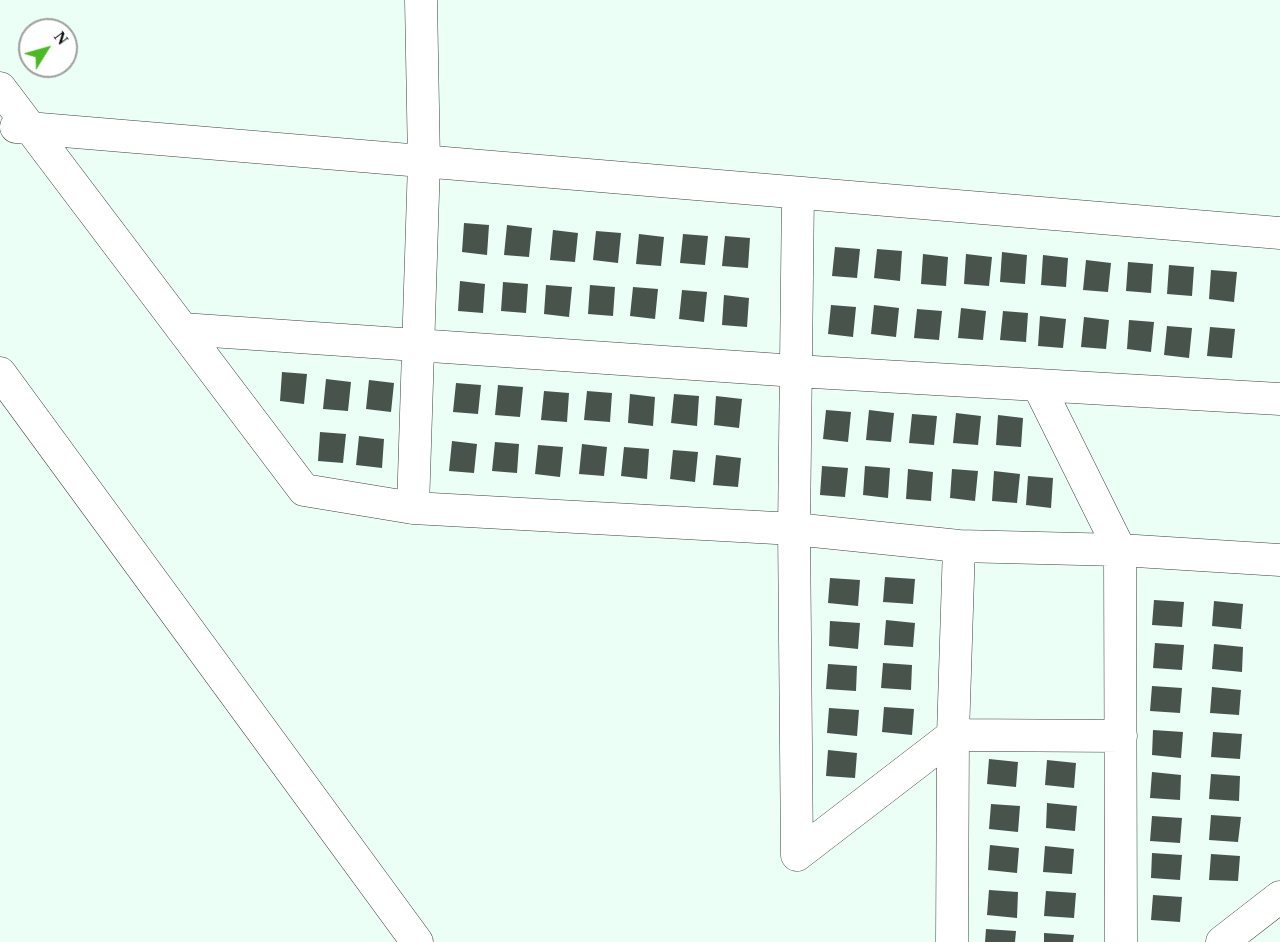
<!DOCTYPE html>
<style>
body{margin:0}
#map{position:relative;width:1280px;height:942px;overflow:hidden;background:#ebfff7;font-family:"Times New Roman",serif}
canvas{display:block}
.north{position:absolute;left:18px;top:18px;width:60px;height:60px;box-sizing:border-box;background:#fff;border:2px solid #9e9e9e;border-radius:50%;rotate:53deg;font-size:16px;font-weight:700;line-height:24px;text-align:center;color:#0c0c0c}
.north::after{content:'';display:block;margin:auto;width:21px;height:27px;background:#4cba26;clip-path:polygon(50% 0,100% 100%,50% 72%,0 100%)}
</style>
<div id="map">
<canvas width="1280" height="942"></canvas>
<div class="north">N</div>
</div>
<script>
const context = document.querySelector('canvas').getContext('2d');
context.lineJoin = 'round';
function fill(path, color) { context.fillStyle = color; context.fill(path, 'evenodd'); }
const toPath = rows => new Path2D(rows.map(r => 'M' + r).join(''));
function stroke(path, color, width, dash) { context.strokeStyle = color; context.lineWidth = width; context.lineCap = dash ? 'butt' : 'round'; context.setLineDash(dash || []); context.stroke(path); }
const building = toPath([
 [464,223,489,225,487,255,462,252],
 [507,225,532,228,529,257,504,255],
 [553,230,578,233,575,262,550,260],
 [596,231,621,233,618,263,593,260],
 [639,234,664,237,661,266,636,264],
 [683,234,708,236,705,265,680,263],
 [725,236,750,238,748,268,722,266],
 [835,247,860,249,857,278,832,276],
 [877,249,902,251,900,281,874,278],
 [1002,252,1027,255,1025,284,1000,282],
 [923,254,948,257,946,286,921,284],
 [966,254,992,257,989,286,964,284],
 [1043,255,1068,258,1066,287,1041,285],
 [1086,260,1111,263,1108,292,1083,290],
 [1128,262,1153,264,1151,293,1126,291],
 [1169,265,1194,267,1192,296,1167,294],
 [1211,270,1237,272,1234,302,1209,299],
 [460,281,485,284,483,313,458,311],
 [503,282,528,284,526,313,501,311],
 [546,285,572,287,569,317,544,314],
 [590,285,615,287,613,316,588,314],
 [633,287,658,289,655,319,630,316],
 [682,290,707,292,704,322,679,319],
 [724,295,749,298,747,327,722,325],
 [831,305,856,307,853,337,828,334],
 [874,305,899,308,896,337,871,334],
 [961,308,986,311,983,340,958,338],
 [917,309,942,311,939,340,914,338],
 [1003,311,1028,313,1026,342,1000,340],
 [1040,316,1066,319,1063,348,1038,346],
 [1084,317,1109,320,1106,349,1081,347],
 [1129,320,1154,322,1151,352,1127,349],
 [1167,326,1192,328,1189,358,1164,355],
 [1210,327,1235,329,1232,358,1207,356],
 [282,372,307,374,304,404,280,401],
 [326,379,351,382,348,411,323,409],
 [369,380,394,383,391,412,366,409],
 [456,383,481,385,478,414,453,412],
 [498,385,523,387,520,417,495,415],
 [544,391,569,393,567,422,541,420],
 [587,391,612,393,610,422,584,420],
 [630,394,655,397,653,426,628,423],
 [674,394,699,396,697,426,671,423],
 [716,396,742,399,739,428,714,425],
 [826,410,851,412,848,442,823,439],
 [869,410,894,413,891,442,866,440],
 [956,413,981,416,978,445,953,443],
 [912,414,937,416,934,445,909,443],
 [998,415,1023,418,1021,447,996,445],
 [320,432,346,434,343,463,318,461],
 [359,436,384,439,382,468,356,465],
 [452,441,477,444,474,473,449,471],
 [495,442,519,444,517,473,492,471],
 [582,444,607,447,604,476,579,474],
 [538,445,563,447,560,477,535,474],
 [624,447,649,449,647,479,621,476],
 [673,450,698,452,695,482,670,479],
 [716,455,741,458,738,487,713,485],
 [822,466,848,468,845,497,820,495],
 [865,466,890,468,888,498,863,495],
 [908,469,933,472,931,501,906,499],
 [952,469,978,471,975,501,950,498],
 [994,471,1020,474,1017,503,992,501],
 [1028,476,1053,478,1051,508,1026,505],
 [885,577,915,579,913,604,883,602],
 [830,578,860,580,858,606,828,603],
 [1154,600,1184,602,1182,627,1152,625],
 [1214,601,1243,604,1241,629,1212,626],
 [886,620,915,623,913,647,884,645],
 [830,621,860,623,858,649,829,646],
 [1155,643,1184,645,1182,670,1153,668],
 [1214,644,1243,647,1242,672,1212,669],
 [883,663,912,665,911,690,881,688],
 [828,664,857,666,856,691,826,689],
 [1152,686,1182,688,1180,713,1150,711],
 [1212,687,1241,690,1239,715,1210,713],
 [884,707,914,709,912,735,882,732],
 [829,708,859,710,857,736,827,733],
 [1153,730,1183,732,1181,758,1152,755],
 [1213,732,1242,734,1240,759,1211,757],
 [828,750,857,753,855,778,826,776],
 [989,759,1018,762,1016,787,987,784],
 [1047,760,1076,763,1074,788,1045,785],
 [1152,772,1181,775,1180,800,1150,798],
 [1211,774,1240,776,1239,801,1209,799],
 [1047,803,1077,806,1075,831,1046,828],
 [991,804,1020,806,1018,832,989,829],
 [1211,815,1241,817,1238,842,1209,840],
 [1152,816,1182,818,1180,843,1150,841],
 [990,845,1019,848,1017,873,988,870],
 [1045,846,1074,849,1072,874,1043,872],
 [1152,853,1182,855,1180,880,1151,878],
 [1211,854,1240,856,1238,881,1209,880],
 [989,890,1018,892,1017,918,987,915],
 [1046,891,1076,893,1074,918,1044,916],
 [1153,895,1182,897,1180,922,1151,920],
 [986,929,1016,931,1015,942,985,942],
 [1044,933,1074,935,1073,942,1044,942]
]);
const minor = toPath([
 [0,88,304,490,413,508,794,529,959,546,1120,550,1280,560],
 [16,127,1280,233],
 [182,329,796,371,1280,399],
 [0,373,417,942],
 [1038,385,1120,550,1121,942],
 [413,508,424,162,421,0],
 [797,855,794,529,798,193],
 [797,855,953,735,1121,736],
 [952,942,953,735,959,546],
 [1222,942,1280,897]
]);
fill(building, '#48544b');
stroke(minor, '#3f3f3f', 33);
stroke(minor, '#fff', 32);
</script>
